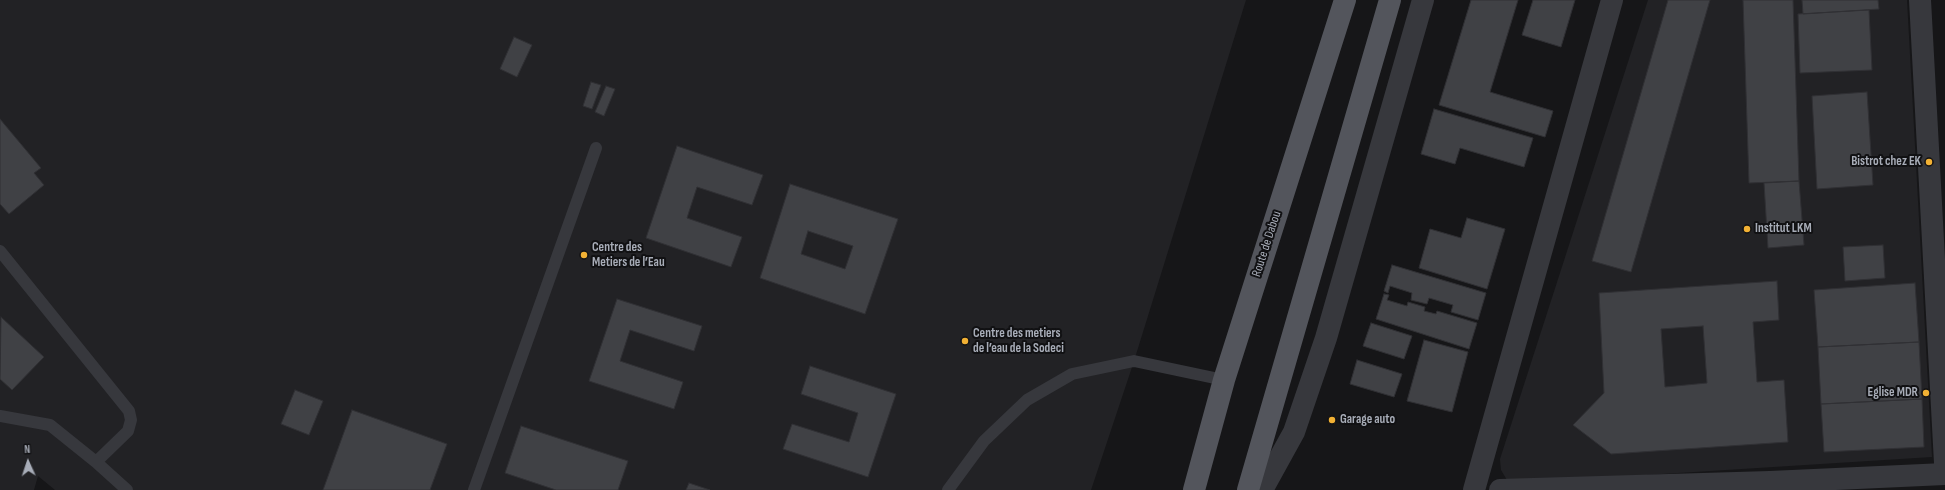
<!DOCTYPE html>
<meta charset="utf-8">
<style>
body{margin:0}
#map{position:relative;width:1945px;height:490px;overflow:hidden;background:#161618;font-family:"Sofia Sans Condensed",sans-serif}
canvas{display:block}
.north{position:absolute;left:8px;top:442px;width:40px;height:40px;-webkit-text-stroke:3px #111113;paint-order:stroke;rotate:357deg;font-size:11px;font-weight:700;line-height:16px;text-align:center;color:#a8adb8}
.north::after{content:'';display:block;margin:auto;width:14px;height:18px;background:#a8adb8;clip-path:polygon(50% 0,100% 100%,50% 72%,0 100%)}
</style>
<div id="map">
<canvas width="1945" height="490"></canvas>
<div class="north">N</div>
</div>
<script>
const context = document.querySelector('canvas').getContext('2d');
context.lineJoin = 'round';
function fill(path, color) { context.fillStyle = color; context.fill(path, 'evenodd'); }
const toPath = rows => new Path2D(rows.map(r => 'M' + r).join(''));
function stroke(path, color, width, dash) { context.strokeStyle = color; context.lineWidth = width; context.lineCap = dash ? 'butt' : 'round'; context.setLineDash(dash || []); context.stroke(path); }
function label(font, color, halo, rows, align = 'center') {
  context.font = font + ' "Sofia Sans Condensed",sans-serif'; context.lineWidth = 4; context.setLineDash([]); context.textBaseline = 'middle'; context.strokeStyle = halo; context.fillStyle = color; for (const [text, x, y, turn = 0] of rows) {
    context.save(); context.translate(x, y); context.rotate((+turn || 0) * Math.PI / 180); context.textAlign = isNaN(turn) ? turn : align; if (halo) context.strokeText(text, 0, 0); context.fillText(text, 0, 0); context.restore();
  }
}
const built = toPath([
 [0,0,1246,0,1134,361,1091,490,55,490,38,476,34,490,0,490],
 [1648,0,1907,0,1932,457,1520,483,1507,480,1501,470,1500,459]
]);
const building = toPath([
 [1471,0,1518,0,1490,92,1553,111,1545,137,1439,105,1471,0],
 [1533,0,1575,0,1561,47,1522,35,1533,0],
 [1668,0,1710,0,1631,272,1592,261,1668,0],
 [1743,0,1793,0,1799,181,1749,183,1743,0],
 [1802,0,1878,0,1879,9,1803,14,1802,0],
 [1869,10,1872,70,1800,73,1798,14,1869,10],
 [514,37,532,45,517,77,500,69,514,37],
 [591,82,601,85,592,109,583,106,591,82],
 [606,86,615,89,604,116,595,112,606,86],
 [1867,92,1873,185,1817,189,1812,96,1867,92],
 [1434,109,1533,138,1524,167,1460,148,1455,164,1421,154,1434,109],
 [0,119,41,168,34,173,44,185,9,214,0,204,0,119],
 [677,146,763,175,752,205,697,187,687,218,742,237,731,267,646,238,677,146],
 [1799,181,1804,245,1768,248,1764,183,1799,181],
 [790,184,898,219,865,314,760,278,790,184],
 [808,231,853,246,845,269,801,254,808,231],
 [1467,218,1505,229,1487,289,1419,268,1430,229,1461,238,1467,218],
 [1883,245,1885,278,1845,281,1843,247,1883,245],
 [1392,265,1486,293,1478,320,1451,312,1453,305,1429,298,1427,304,1411,300,1412,293,1390,286,1388,293,1384,291,1392,265],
 [1777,281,1779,320,1753,322,1757,382,1784,380,1788,442,1611,454,1573,425,1604,393,1599,293,1777,281],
 [1703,326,1707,383,1665,387,1661,329,1703,326],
 [1915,283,1919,342,1818,347,1814,290,1915,283],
 [1384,294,1389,295,1387,300,1407,306,1408,302,1425,307,1424,311,1436,314,1437,311,1477,323,1469,349,1376,319,1384,294],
 [617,299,702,326,694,351,630,330,620,361,683,382,674,409,589,381,617,299],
 [1,317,44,357,12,390,0,379,1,317],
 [1371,323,1412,336,1404,359,1363,346,1371,323],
 [1424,340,1468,352,1452,412,1407,401,1424,340],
 [1919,342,1922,399,1821,404,1818,347,1919,342],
 [1357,360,1402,374,1394,397,1350,384,1357,360],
 [810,366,896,394,868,477,783,449,792,424,849,442,858,413,801,394,810,366],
 [295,390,323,401,309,435,281,424,295,390],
 [1922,399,1924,447,1824,452,1821,404,1922,399],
 [352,410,447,444,430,490,323,490,352,410],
 [521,426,628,461,618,490,556,490,505,473,521,426],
 [689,483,710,490,686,490,689,483]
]);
const service = toPath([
 [0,251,129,411,131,420,128,431,96,462],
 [0,416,50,425,96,462,127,490],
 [474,490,596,148],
 [948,490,984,441,1027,400,1072,374,1134,361,1224,380]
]);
const minor = toPath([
 [1920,0,1945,463],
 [1474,490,1612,0],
 [1500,490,1770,482,1945,474]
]);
const tertiary = toPath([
 [1262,490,1294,432,1326,338,1423,0]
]);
const primary = toPath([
 [1194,490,1224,380,1345,0],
 [1248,490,1390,0]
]);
const markers = [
 [1929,162,4,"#f2b134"],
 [1747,229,4,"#f2b134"],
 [584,255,4,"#f2b134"],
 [965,341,4,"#f2b134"],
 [1926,393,4,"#f2b134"],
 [1332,420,4,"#f2b134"]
];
const poiNames = [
 ["Bistrot chez EK",1921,162,"right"],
 ["Institut LKM",1755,229],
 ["Centre des",592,248],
 ["Metiers de l’Eau",592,263],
 ["Centre des metiers",973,334],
 ["de l’eau de la Sodeci",973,349],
 ["Eglise MDR",1918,393,"right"],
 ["Garage auto",1340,420]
];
const streetNames = [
 ["Route de Dabou",1267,244,-72]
];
fill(built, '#222225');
fill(building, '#404145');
stroke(building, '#303034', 1);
stroke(service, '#37383d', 12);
stroke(minor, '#37383d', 22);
stroke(tertiary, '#37383d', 22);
stroke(primary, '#53555c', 22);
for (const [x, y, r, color] of markers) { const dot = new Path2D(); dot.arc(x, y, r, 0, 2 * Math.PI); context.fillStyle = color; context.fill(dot); stroke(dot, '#111113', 1.5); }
label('bold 13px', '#a8adb8', '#111113', poiNames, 'left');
label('13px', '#a8adb8', '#111113', streetNames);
</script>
